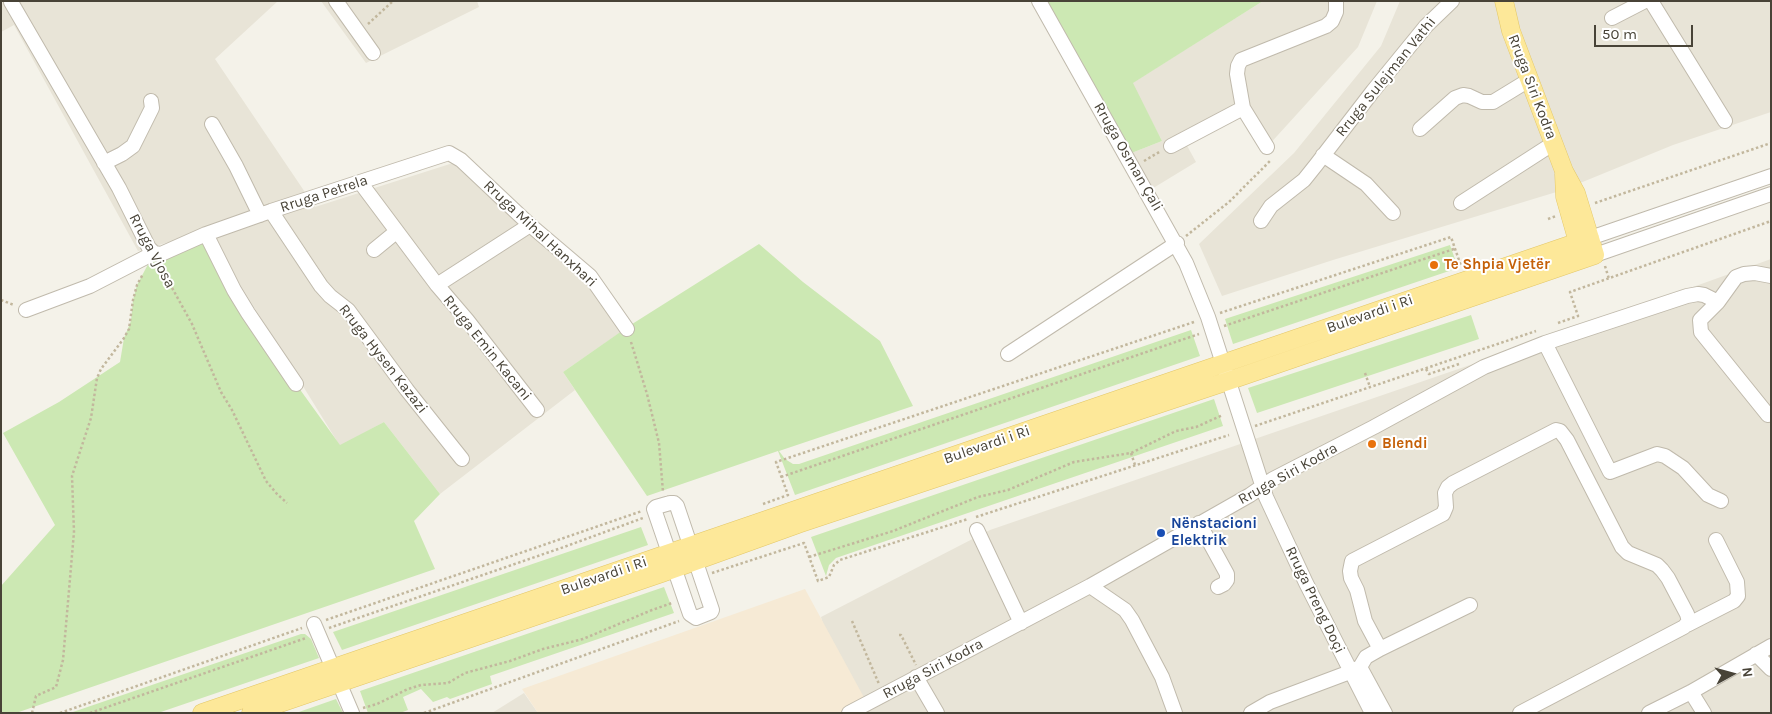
<!DOCTYPE html>
<meta charset="utf-8">
<style>
body{margin:0}
#map{position:relative;width:1772px;height:714px;overflow:hidden;background:#f4f2e9;font-family:Karla,sans-serif}
canvas{display:block}
.frame{position:absolute;inset:0;border:2px solid #484337;pointer-events:none}
.north{position:absolute;left:1707px;top:649px;width:50px;height:50px;-webkit-text-stroke:4px #fff;paint-order:stroke;rotate:83deg;font-size:14px;font-weight:700;line-height:20px;text-align:center;color:#484337}
.north::after{content:'';display:block;margin:auto;width:18px;height:22px;background:#484337;clip-path:polygon(50% 0,100% 100%,50% 72%,0 100%)}
.scale{position:absolute;left:1594px;top:25px;width:99px;height:22px;box-sizing:border-box;border:2px solid #484337;border-top:0;padding-left:6px;font-size:15px;line-height:18px;white-space:nowrap;color:#484337;-webkit-text-stroke:4px #fff;paint-order:stroke}
</style>
<div id="map">
<canvas width="1772" height="714"></canvas>
<div class="frame"></div>
<div class="north">N</div>
<div class="scale">50 m</div>
</div>
<script>
const context = document.querySelector('canvas').getContext('2d');
context.lineJoin = 'round';
function fill(path, color) { context.fillStyle = color; context.fill(path, 'evenodd'); }
const toPath = rows => new Path2D(rows.map(r => 'M' + r).join(''));
function stroke(path, color, width, dash) { context.strokeStyle = color; context.lineWidth = width; context.lineCap = dash ? 'butt' : 'round'; context.setLineDash(dash || []); context.stroke(path); }
function label(font, color, halo, rows, align = 'center') {
  context.font = font + ' Karla,sans-serif'; context.lineWidth = 4; context.setLineDash([]); context.textBaseline = 'middle'; context.strokeStyle = halo; context.fillStyle = color; for (const [text, x, y, turn = 0] of rows) {
    context.save(); context.translate(x, y); context.rotate((+turn || 0) * Math.PI / 180); context.textAlign = isNaN(turn) ? turn : align; if (halo) context.strokeText(text, 0, 0); context.fillText(text, 0, 0); context.restore();
  }
}
const residential = toPath([
 [1,1,278,1,215,59,315,207,453,163,589,280,624,330,563,372,575,390,440,494,384,422,340,446,207,231,138,251,14,25,1,32],
 [321,1,477,1,479,7,366,63],
 [1263,1,1377,1,1358,47,1267,147,1241,114,1185,142,1196,162,1150,190,1129,154,1162,141,1132,83],
 [1400,1,1771,1,1771,112,1673,145,1563,190,1333,260,1222,296,1199,244,1294,153,1381,46],
 [1771,259,1771,713,849,713,821,617,990,530,1598,321],
 [524,693,538,713,492,713]
]);
const commercial = toPath([
 [805,589,867,703,849,713,538,713,522,689]
]);
const green = toPath([
 [1040,1,1263,1,1133,83,1162,141,1129,154],
 [206,234,296,384,340,445,384,422,440,494,414,521,435,569,16,713,1,713,1,586,55,525,3,433,59,402,120,362,124,338,131,321,133,300,137,285,154,253],
 [759,244,803,282,880,341,913,406,779,451,785,459,793,464,799,464,1191,330,1200,356,795,495,778,451,647,496,563,372,629,326],
 [1450,245,1458,268,1233,344,1225,319],
 [1471,315,1479,339,1257,413,1248,388],
 [1214,399,1223,426,836,558,829,565,826,576,811,537],
 [641,527,648,545,342,650,333,632],
 [664,587,674,613,490,676,492,684,450,699,447,697,433,702,421,689,403,697,408,710,400,713,368,713,360,691],
 [301,634,305,634,311,639,319,658,158,713,70,713],
 [336,699,343,713,296,713]
]);
const path = toPath([
 [368,24,393,1],
 [1144,161,1161,151],
 [1595,203,1771,143],
 [1548,219,1556,216],
 [1186,236,1229,202,1271,160],
 [160,266,192,324,221,392,232,410,266,481,277,494,287,503],
 [1605,266,1609,279],
 [1,300,14,305],
 [1220,313,1451,237,1461,266],
 [1558,323,1578,316,1570,292,1771,221],
 [1224,326,1454,249],
 [631,342,647,394,659,443,663,492],
 [1426,369,1429,374,1459,364],
 [1365,373,1370,387],
 [1255,426,1536,331],
 [1131,453,1135,465],
 [781,477,1199,334],
 [763,504,788,495,776,462,1194,322],
 [976,517,1229,435],
 [809,557,893,531,978,497,1008,490,1074,462,1131,453,1176,431,1196,427,1223,415],
 [712,573,804,543,818,581,829,577,834,565,840,560,968,519],
 [326,620,642,511],
 [852,621,879,684],
 [329,628,564,547,643,518],
 [899,635,901,635,916,665],
 [363,708,377,704,408,689,421,685,448,683,465,673,510,661,543,649,583,639,652,610,672,603],
 [32,713,36,696,56,687,63,660,74,532,72,476,91,418,97,378,101,369,124,338,129,329,133,300,137,285,143,274],
 [60,713,302,628],
 [90,713,306,638],
 [424,713,679,621]
]);
const minor = toPath([
 [336,1,373,53],
 [1039,1,1186,263,1208,317,1266,497,1306,583,1372,713],
 [1651,1,1725,121],
 [11,2,119,188,149,248,154,253],
 [1612,18,1645,1],
 [212,124,236,166,260,215],
 [1420,129,1455,98,1463,95,1469,96,1482,102,1493,102,1529,80],
 [1171,146,1243,108],
 [1267,147,1243,108,1237,74,1238,66,1241,60,1326,26,1332,21,1336,12,1336,1],
 [1323,155,1366,184,1393,213],
 [104,163,122,154,133,146,152,108,151,101],
 [360,182,437,285,467,320,537,410],
 [1461,203,1554,143],
 [271,211,321,286,330,296,348,310,407,390,462,459],
 [1261,221,1271,206,1304,180,1316,165,1373,91,1426,26,1452,1],
 [206,234,234,290,248,313,296,384],
 [1590,238,1771,176],
 [374,250,396,232],
 [154,253,161,254,206,234,271,211,449,153,461,160,530,225,590,276,627,329],
 [1595,255,1771,194],
 [437,285,530,225],
 [1718,302,1700,320,1701,332,1768,415],
 [26,310,90,286,154,253],
 [1545,343,1610,472,1657,454,1665,456,1683,468,1708,495,1721,501],
 [1008,354,1177,243],
 [670,503,674,503,677,506,712,610,711,612,696,618,690,614,654,509,656,507,670,503],
 [1199,523,1227,574,1227,580,1224,584,1218,587],
 [977,530,1021,623],
 [1090,586,1125,610,1132,620,1162,677,1175,713],
 [314,624,352,713],
 [1687,625,1734,601,1738,596,1737,582,1716,540],
 [1380,649,1470,605],
 [1756,654,1771,669],
 [1360,667,1385,713],
 [916,677,937,713],
 [1691,692,1704,713],
 [849,713,1090,586,1250,495,1273,479,1374,427,1484,367,1545,343,1687,296,1698,294,1704,295,1718,302,1736,277,1744,274,1755,273,1771,276],
 [1251,713,1270,702,1350,672,1360,667,1366,657,1380,649,1365,621,1357,590,1351,578,1350,571,1352,561,1443,514,1446,507,1445,493,1448,487,1453,483,1556,430,1560,431,1567,440,1622,547,1628,553,1657,565,1662,570,1668,578,1687,614,1689,621,1684,627,1520,713],
 [1649,713,1691,692,1771,646]
]);
const major = toPath([
 [1564,174,1565,197,1581,253],
 [202,713,1590,238],
 [251,713,662,573,798,524,1228,381,1595,255,1576,193,1564,171,1511,31,1504,1]
]);
const markers = [
 [1434,265,5,"#e8710a"],
 [1372,444,5,"#e8710a"],
 [1161,533,5,"#1a4fb4"]
];
const streetNames = [
 ["Rruga Sulejman Vathi",1386,77,-51],
 ["Rruga Siri Kodra",1532,87,69],
 ["Rruga Osman Çali",1128,157,60],
 ["Rruga Petrela",324,194,-18],
 ["Rruga Mihal Hanxhari",540,234,43],
 ["Rruga Vjosa",152,251,62],
 ["Bulevardi i Ri",1370,314,-19],
 ["Rruga Emin Kacani",487,348,51],
 ["Rruga Hysen Kazazi",383,359,52],
 ["Bulevardi i Ri",987,445,-19],
 ["Rruga Siri Kodra",1288,474,-29],
 ["Bulevardi i Ri",604,576,-19],
 ["Rruga Preng Doçi",1315,600,64],
 ["Rruga Siri Kodra",933,669,-28]
];
const foodNames = [
 ["Te Shpia Vjetër",1444,265],
 ["Blendi",1382,444]
];
const transitNames = [
 ["Nënstacioni",1171,524],
 ["Elektrik",1171,541]
];
fill(residential, '#e8e4d7');
fill(commercial, '#f6ead5');
fill(green, '#cce8b3');
stroke(minor, '#c0baac', 16);
stroke(major, '#e3c768', 19);
stroke(path, '#c2b79d', 2.5, [2.5, 2.5]);
stroke(minor, '#fff', 14);
stroke(major, '#fde899', 18);
for (const [x, y, r, color] of markers) { const dot = new Path2D(); dot.arc(x, y, r, 0, 2 * Math.PI); context.fillStyle = color; context.fill(dot); stroke(dot, '#fff', 2); }
label('15px', '#484337', '#fff', streetNames);
label('bold 15px', '#c56008', '#fff', foodNames, 'left');
label('bold 15px', '#164399', '#fff', transitNames, 'left');
</script>
